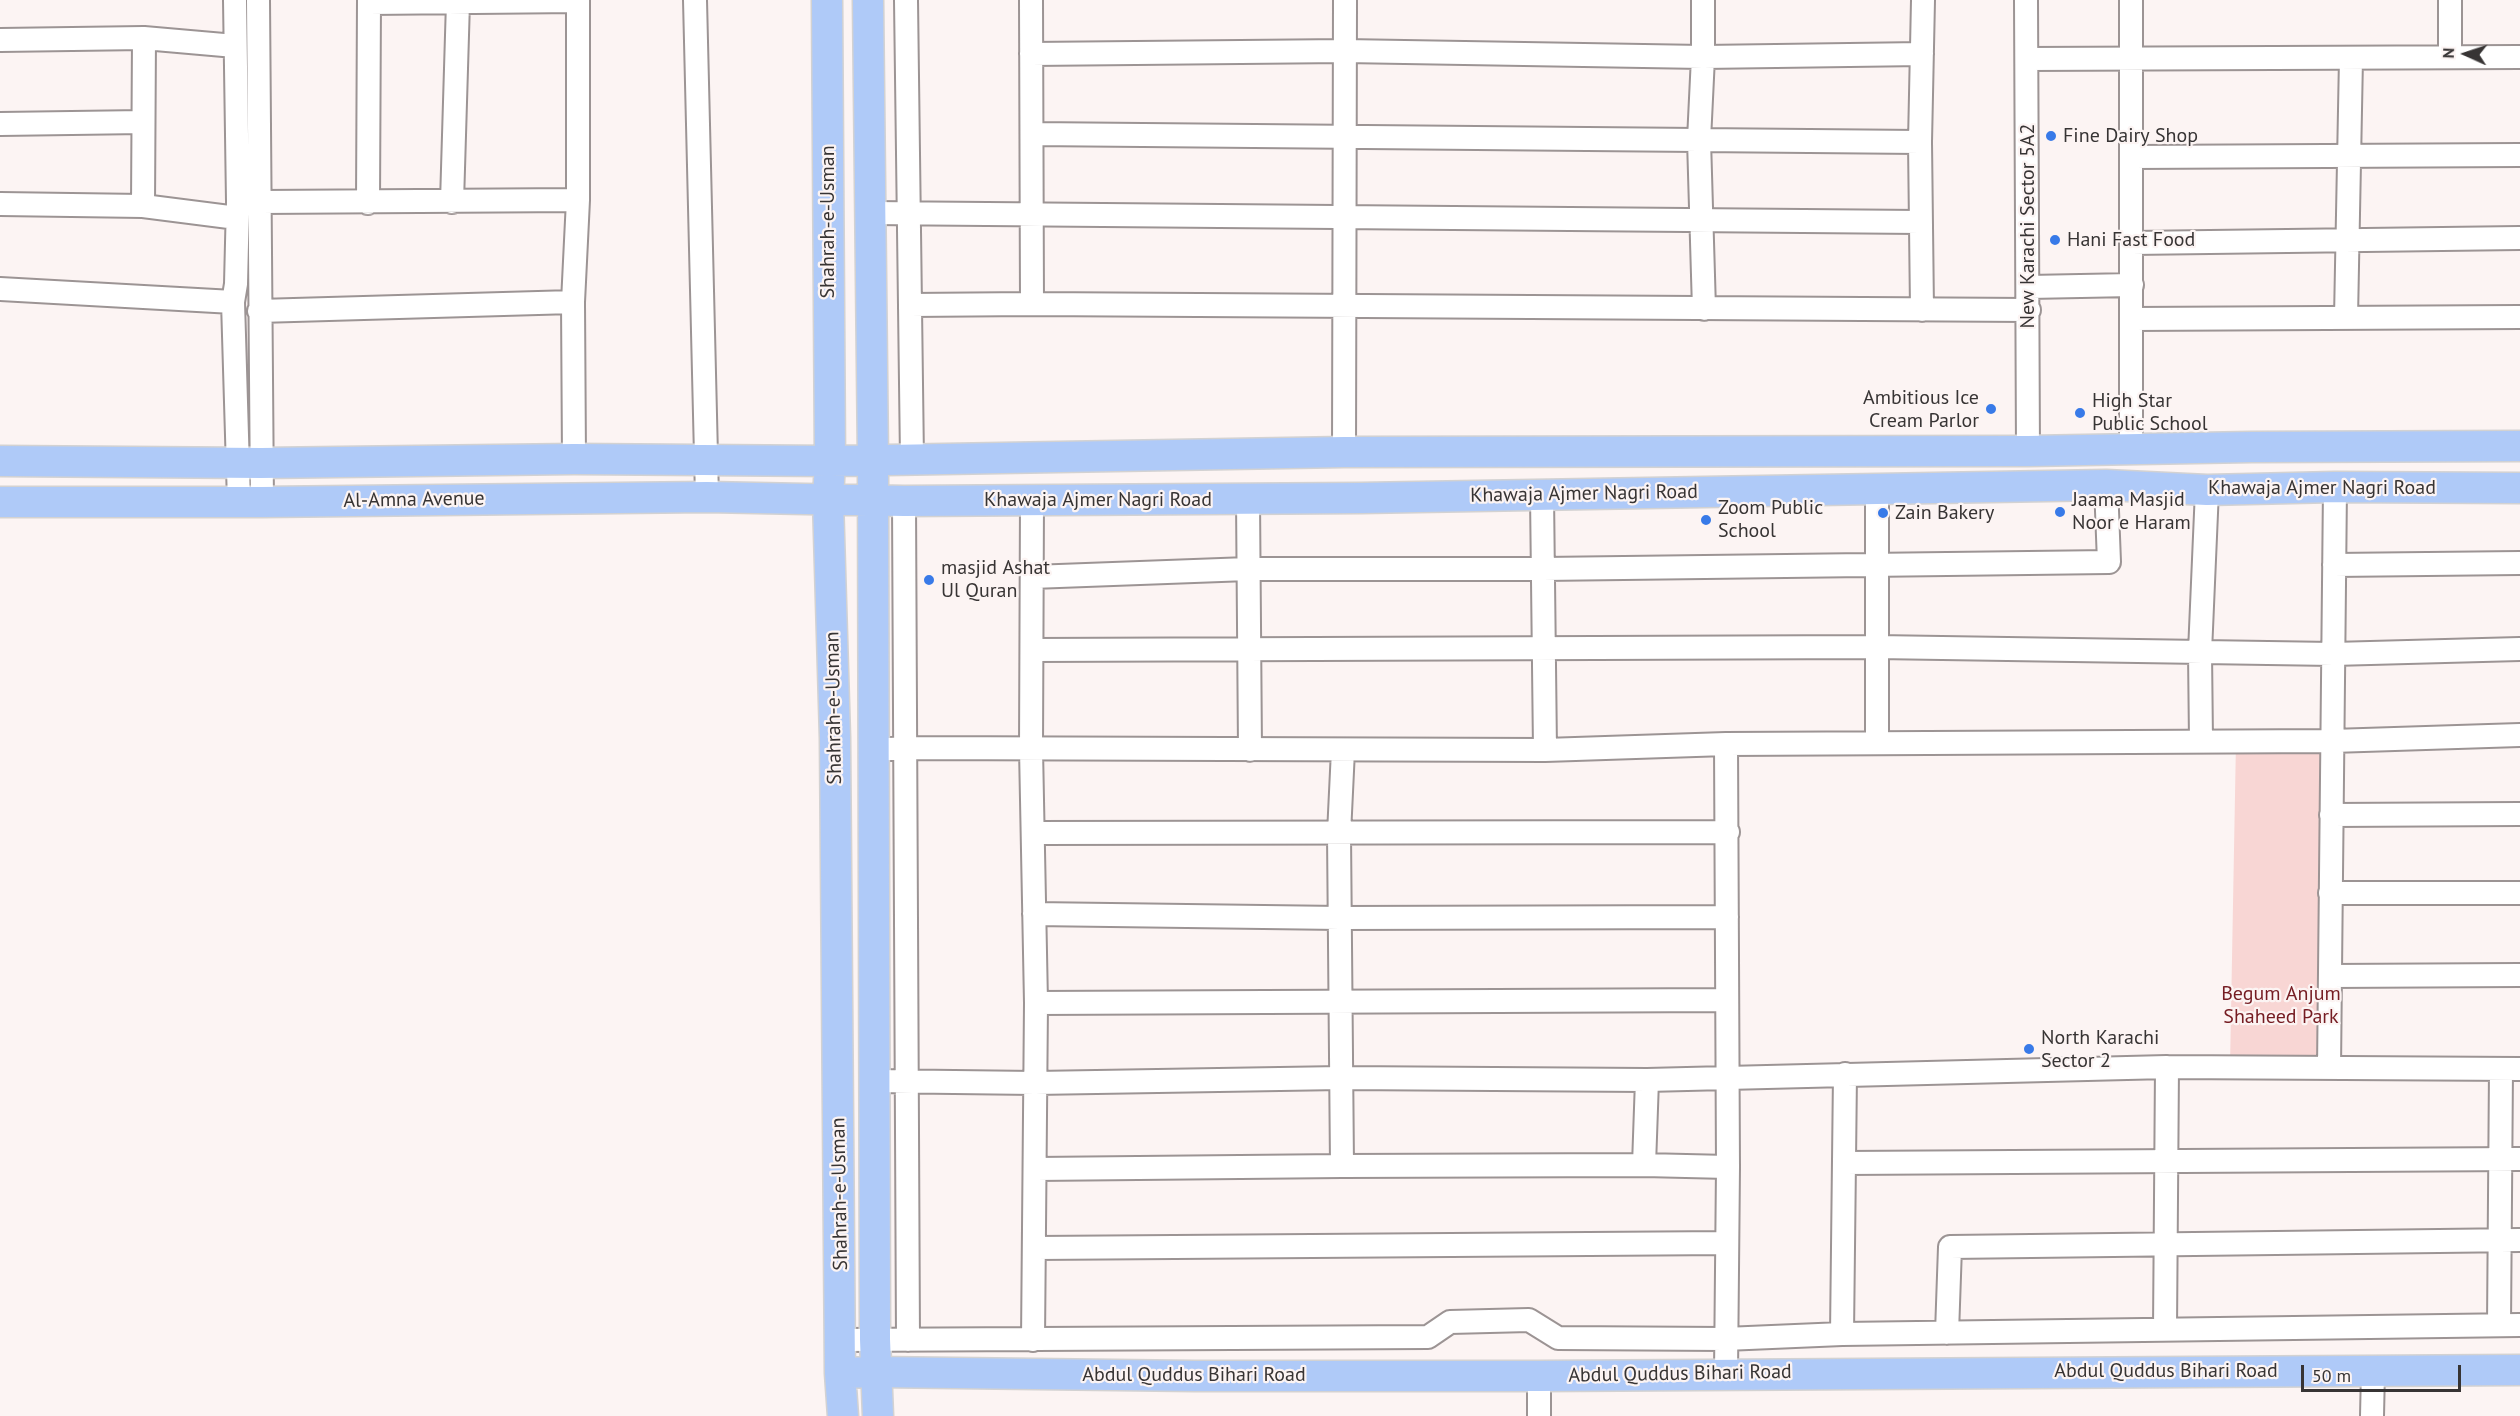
<!DOCTYPE html>
<style>
body{margin:0}
#map{position:relative;width:2520px;height:1416px;overflow:hidden;background:#fcf4f3;font-family:"PT Sans",sans-serif}
canvas{display:block}
.north{position:absolute;left:2436px;top:24px;width:60px;height:60px;-webkit-text-stroke:4px #fcf4f3;paint-order:stroke;rotate:273deg;font-size:16px;font-weight:700;line-height:24px;text-align:center;color:#373434}
.north::after{content:'';display:block;margin:auto;width:21px;height:27px;background:#373434;clip-path:polygon(50% 0,100% 100%,50% 72%,0 100%)}
.scale{position:absolute;left:2301px;top:1365px;width:160px;height:27px;box-sizing:border-box;border:3px solid #373434;border-top:0;padding-left:8px;font-size:18px;line-height:21px;white-space:nowrap;color:#373434;-webkit-text-stroke:4px #fcf4f3;paint-order:stroke}
</style>
<div id="map">
<canvas width="2520" height="1416"></canvas>
<div class="north">N</div>
<div class="scale">50 m</div>
</div>
<script>
const context = document.querySelector('canvas').getContext('2d');
context.lineJoin = 'round';
function fill(path, color) { context.fillStyle = color; context.fill(path, 'evenodd'); }
const toPath = rows => new Path2D(rows.map(r => 'M' + r).join(''));
function stroke(path, color, width, dash) { context.strokeStyle = color; context.lineWidth = width; context.lineCap = dash ? 'butt' : 'round'; context.setLineDash(dash || []); context.stroke(path); }
function label(font, color, halo, rows, align = 'center') {
  context.font = font + ' "PT Sans",sans-serif'; context.lineWidth = 4.5; context.setLineDash([]); context.textBaseline = 'middle'; context.strokeStyle = halo; context.fillStyle = color; for (const [text, x, y, turn = 0] of rows) {
    context.save(); context.translate(x, y); context.rotate((+turn || 0) * Math.PI / 180); context.textAlign = isNaN(turn) ? turn : align; if (halo) context.strokeText(text, 0, 0); context.fillText(text, 0, 0); context.restore();
  }
}
const green = toPath([
 [2236,741,2332,741,2329,1068,2230,1067]
]);
const minor = toPath([
 [235,0,238,202,236,284,233,302,239,502],
 [258,0,262,502],
 [695,0,707,497],
 [906,0,912,459],
 [1031,0,1032,304,2029,310],
 [1703,0,1703,57,1699,140,1704,309],
 [2026,0,2028,451],
 [2131,0,2131,448],
 [2450,0,2450,57],
 [369,3,578,1],
 [144,38,235,46],
 [0,40,144,38,143,206],
 [1031,54,1345,51,1703,57,1922,54],
 [2027,59,2520,57],
 [0,124,143,122],
 [1032,134,1920,142],
 [2132,157,2520,155],
 [260,202,578,200,578,0],
 [452,202,458,2],
 [368,203,369,0],
 [0,204,143,206,237,218],
 [870,213,1920,222],
 [2132,243,2520,238],
 [2029,287,2132,285],
 [0,289,233,302],
 [910,305,1032,304],
 [1922,310,1920,142,1923,0],
 [259,311,573,302],
 [2346,318,2351,58],
 [2132,319,2520,317],
 [1344,452,1345,0],
 [574,459,573,302,578,200],
 [1877,488,1877,743],
 [1542,495,1545,750],
 [1248,499,1250,750],
 [1032,500,1031,749,1036,1003,1033,1340],
 [904,501,908,1340],
 [2334,565,2520,563],
 [1032,577,1248,569,1543,569,2109,562,2106,485],
 [1033,650,1877,647,2333,654,2520,649],
 [2201,741,2200,652,2207,490],
 [1726,744,1728,1167,1726,1373],
 [873,750,907,748,1545,750,1726,744,2332,741,2520,735],
 [2331,815,2520,814],
 [1033,833,1728,832],
 [2330,893,2520,893],
 [1034,914,1340,918,1727,917],
 [2330,976,2520,975],
 [1036,1003,1727,1000],
 [2329,1068,2335,487],
 [873,1081,1035,1083,1341,1078,1647,1080,2167,1067,2520,1069],
 [1844,1163,2520,1159],
 [1644,1165,1647,1080],
 [1342,1166,1339,834,1343,750],
 [1036,1169,1342,1166,1644,1165,1728,1167],
 [1036,1248,1727,1243],
 [2499,1325,2501,1069],
 [2165,1329,2167,1067],
 [1947,1333,1950,1247,2520,1240],
 [1842,1334,1845,1074],
 [840,1340,1428,1337,1450,1322,1529,1320,1558,1338,1725,1339,1842,1334,2520,1325],
 [1539,1376,1539,1416],
 [2372,1416,2373,1371]
]);
const major = toPath([
 [827,0,830,461,828,500,835,738,840,1373,843,1416],
 [868,0,873,460,875,1339,878,1416],
 [0,461,261,463,574,459,830,461,1344,452,2028,451,2252,447,2520,446],
 [0,502,262,502,707,497,904,501,1361,498,2106,485,2207,490,2335,487,2520,488],
 [840,1373,876,1372,1195,1376,1539,1376,2520,1370]
]);
const markers = [
 [2051,136,6,"#387ae8"],
 [2055,240,6,"#387ae8"],
 [1991,409,6,"#387ae8"],
 [2080,413,6,"#387ae8"],
 [2060,512,6,"#387ae8"],
 [1883,513,6,"#387ae8"],
 [1706,520,6,"#387ae8"],
 [929,580,6,"#387ae8"],
 [2029,1049,6,"#387ae8"]
];
const poiNames = [
 ["Fine Dairy Shop",2063,136],
 ["Hani Fast Food",2067,240],
 ["Ambitious Ice",1979,398,"right"],
 ["Cream Parlor",1979,421,"right"],
 ["High Star",2092,401],
 ["Public School",2092,424],
 ["Jaama Masjid",2072,500],
 ["Noor e Haram",2072,523],
 ["Zoom Public",1718,508],
 ["School",1718,531],
 ["Zain Bakery",1895,513],
 ["masjid Ashat",941,568],
 ["Ul Quran",941,591],
 ["North Karachi",2041,1038],
 ["Sector 2",2041,1061]
];
const streetNames = [
 ["Shahrah-e-Usman",828,222,-90],
 ["New Karachi Sector 5A2",2028,226,-90],
 ["Khawaja Ajmer Nagri Road",2322,488],
 ["Khawaja Ajmer Nagri Road",1584,494,-1],
 ["Al-Amna Avenue",414,500,-1],
 ["Khawaja Ajmer Nagri Road",1098,500],
 ["Shahrah-e-Usman",834,708,-91],
 ["Shahrah-e-Usman",840,1194,-91],
 ["Abdul Quddus Bihari Road",2166,1371],
 ["Abdul Quddus Bihari Road",1680,1374,-1],
 ["Abdul Quddus Bihari Road",1194,1375]
];
const parkNames = [
 ["Begum Anjum",2281,994],
 ["Shaheed Park",2281,1017]
];
fill(green, '#f8d6d4');
stroke(minor, '#9c9494', 26);
stroke(major, '#d3d2d2', 33);
stroke(minor, '#fff', 22);
stroke(major, '#afcaf8', 30);
for (const [x, y, r, color] of markers) { const dot = new Path2D(); dot.arc(x, y, r, 0, 2 * Math.PI); context.fillStyle = color; context.fill(dot); stroke(dot, '#fcf4f3', 2); }
label('20px', '#373434', '#fcf4f3', poiNames, 'left');
label('20px', '#373434', '#fcf4f3', streetNames);
label('20px', '#751c22', '#fcf4f3', parkNames);
</script>
